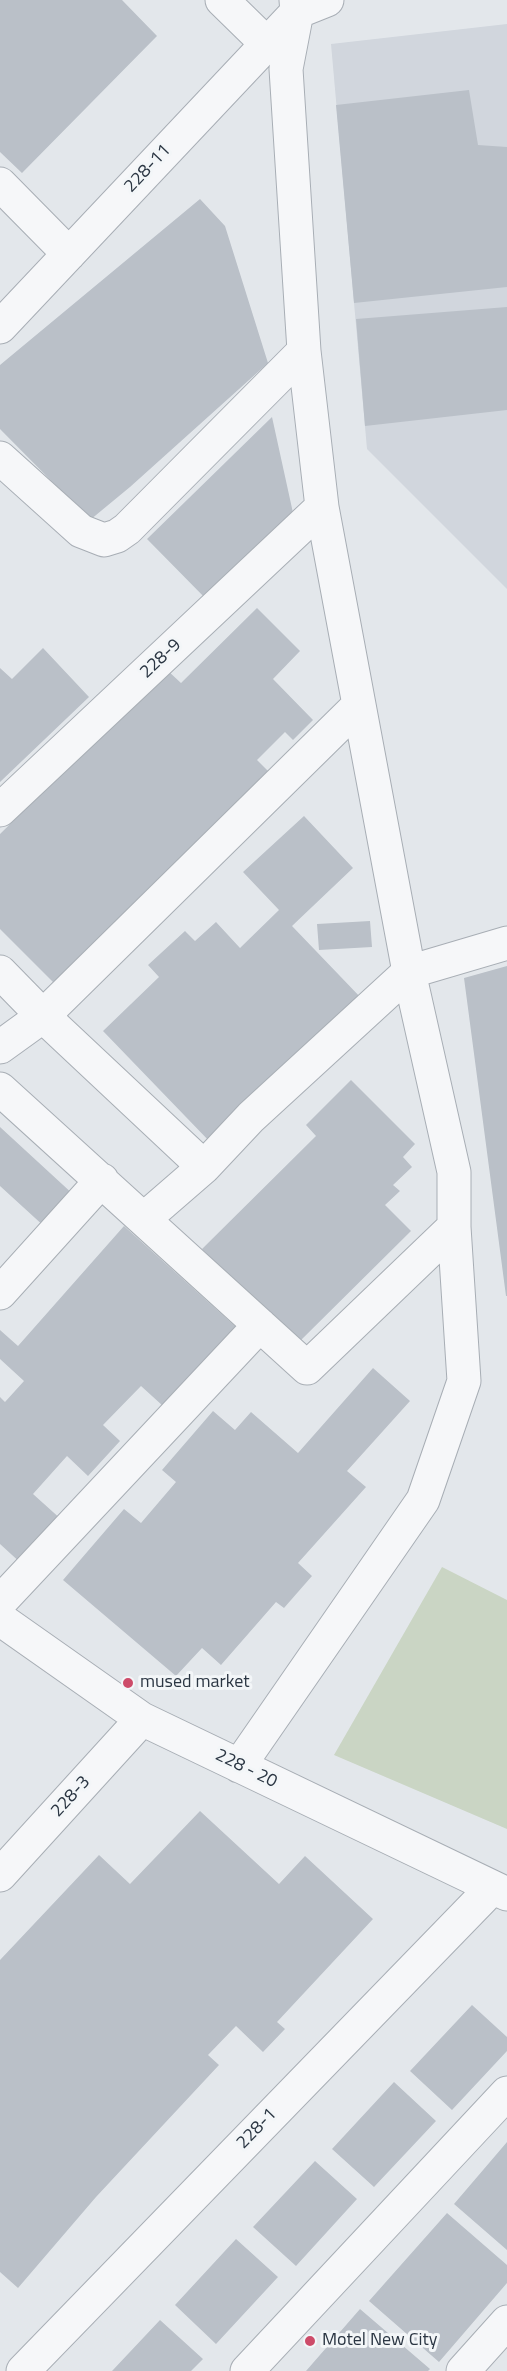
<!DOCTYPE html>
<style>
body{margin:0}
canvas{display:block;background:#e3e7eb}
</style>
<canvas width="507" height="2371"></canvas>
<script>
const context = document.querySelector('canvas').getContext('2d');
context.lineJoin = 'round';
function fill(path, color) { context.fillStyle = color; context.fill(path, 'evenodd'); }
const toPath = rows => new Path2D(rows.map(r => 'M' + r).join(''));
function stroke(path, color, width, dash) { context.strokeStyle = color; context.lineWidth = width; context.lineCap = dash ? 'butt' : 'round'; context.setLineDash(dash || []); context.stroke(path); }
function label(font, color, halo, rows, align = 'center') {
  context.font = font + ' "Titillium Web",sans-serif'; context.lineWidth = 6; context.setLineDash([]); context.textBaseline = 'middle'; context.strokeStyle = halo; context.fillStyle = color; for (const [text, x, y, turn = 0] of rows) {
    context.save(); context.translate(x, y); context.rotate((+turn || 0) * Math.PI / 180); context.textAlign = isNaN(turn) ? turn : align; if (halo) context.strokeText(text, 0, 0); context.fillText(text, 0, 0); context.restore();
  }
}
const built = toPath([
 [507,24,507,589,367,449,331,44]
]);
const green = toPath([
 [442,1567,507,1600,507,1829,334,1755]
]);
const building = toPath([
 [0,0,122,0,157,36,22,173,0,152],
 [469,90,478,145,507,147,507,287,354,303,336,105],
 [200,199,225,226,268,363,130,487,90,520,0,429,0,365],
 [507,307,507,410,365,426,356,319],
 [272,417,295,522,210,603,147,539],
 [257,608,300,651,273,679,313,720,293,740,285,732,257,760,275,778,60,989,0,929,0,834,167,670,181,683],
 [43,648,89,697,0,782,0,668,12,679],
 [304,816,353,868,292,926,363,1000,212,1144,103,1031,159,977,148,965,185,931,195,941,216,922,240,948,279,910,243,872],
 [370,921,372,947,319,950,317,924],
 [507,966,507,1296,506,1296,464,978],
 [351,1080,415,1144,403,1157,412,1167,393,1185,400,1191,385,1205,411,1231,297,1344,202,1249,316,1136,306,1125],
 [0,1127,75,1196,46,1228,0,1186],
 [124,1226,237,1328,163,1406,141,1386,103,1425,120,1441,88,1476,67,1456,33,1494,63,1521,23,1565,0,1544,0,1397,5,1402,24,1381,0,1359,0,1330,18,1346],
 [373,1368,410,1401,347,1471,366,1487,298,1563,312,1576,284,1608,276,1602,221,1665,202,1648,176,1676,63,1580,124,1509,141,1523,176,1482,162,1470,213,1411,235,1430,251,1412,298,1453],
 [200,1811,279,1884,305,1856,373,1919,277,2022,285,2029,263,2052,236,2026,208,2055,219,2065,96,2197,18,2288,0,2272,0,1960,99,1855,130,1884],
 [472,2005,507,2037,507,2051,452,2110,410,2071],
 [394,2082,436,2121,374,2187,332,2149],
 [507,2142,507,2250,454,2204],
 [315,2161,357,2199,296,2266,253,2227],
 [447,2213,507,2265,507,2283,439,2362,369,2301],
 [236,2239,278,2277,216,2344,175,2305],
 [360,2309,430,2369,428,2371,306,2371],
 [160,2320,203,2359,191,2371,112,2371]
]);
const minor = toPath([
 [222,0,267,44],
 [0,184,69,254],
 [0,327,297,12,327,0],
 [0,458,81,531,104,540,117,536,127,529,304,351],
 [0,810,322,507],
 [0,972,43,1016,204,1167],
 [0,1047,43,1016,358,706],
 [0,1089,307,1368,454,1227],
 [144,1219,204,1167,251,1117,409,972,507,943],
 [0,1293,102,1180],
 [0,1602,260,1325],
 [0,1619,142,1719,507,1894],
 [239,1766,423,1500,464,1381,454,1227,454,1172,409,972,322,507,304,351,286,69,297,12,296,0],
 [0,1875,142,1719],
 [23,2371,492,1888],
 [247,2371,507,2093],
 [463,2371,507,2322]
]);
const markers = [
 [128,1683,6,"#cd4b69"],
 [310,2341,6,"#cd4b69"]
];
const streetNames = [
 ["228-11",148,169,-47],
 ["228-9",161,659,-43],
 ["228 - 20",246,1769,26],
 ["228-3",71,1797,-48],
 ["228-1",257,2129,-46]
];
const poiNames = [
 ["mused market",140,1683],
 ["Motel New City",322,2341]
];
fill(built, '#d1d6dd');
fill(green, '#cad5c4');
fill(building, '#bac0c8');
stroke(minor, '#a8aeb5', 35);
stroke(minor, '#f6f7f9', 33);
for (const [x, y, r, color] of markers) { const dot = new Path2D(); dot.arc(x, y, r, 0, 2 * Math.PI); context.fillStyle = color; context.fill(dot); stroke(dot, '#f3f6f8', 2); }
label('18px', '#2b3643', '#f3f6f8', streetNames);
label('18px', '#2b3643', '#f3f6f8', poiNames, 'left');
</script>
